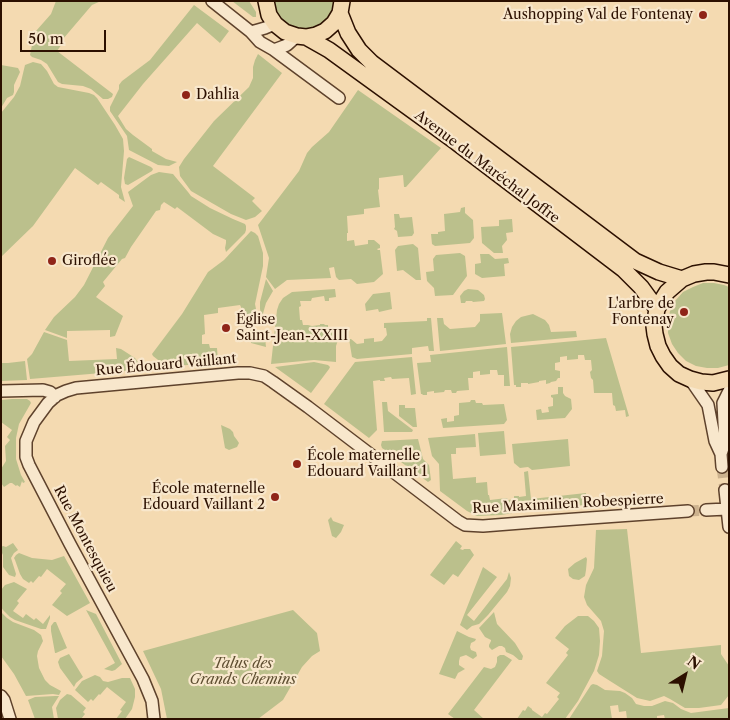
<!DOCTYPE html>
<meta charset="utf-8">
<style>
body{margin:0}
#map{position:relative;width:730px;height:720px;overflow:hidden;background:#f4dab1;font-family:"Libre Caslon Text",serif}
canvas{display:block}
.frame{position:absolute;inset:0;border:2px solid #2c1000;pointer-events:none}
.north{position:absolute;left:660px;top:650px;width:50px;height:50px;-webkit-text-stroke:4px #f8e7cc;paint-order:stroke;rotate:36deg;font-size:14px;font-weight:700;line-height:20px;text-align:center;color:#2c1000}
.north::after{content:'';display:block;margin:auto;width:18px;height:22px;background:#2c1000;clip-path:polygon(50% 0,100% 100%,50% 72%,0 100%)}
.scale{position:absolute;left:20px;top:30px;width:86px;height:22px;box-sizing:border-box;border:2px solid #2c1000;border-top:0;padding-left:6px;font-size:15px;line-height:18px;white-space:nowrap;color:#2c1000;-webkit-text-stroke:4px #f8e7cc;paint-order:stroke}
</style>
<div id="map">
<canvas width="730" height="720"></canvas>
<div class="frame"></div>
<div class="north">N</div>
<div class="scale">50 m</div>
</div>
<script>
const context = document.querySelector('canvas').getContext('2d');
context.lineJoin = 'round';
function fill(path, color) { context.fillStyle = color; context.fill(path, 'evenodd'); }
const toPath = rows => new Path2D(rows.map(r => 'M' + r).join(''));
function stroke(path, color, width, dash) { context.strokeStyle = color; context.lineWidth = width; context.lineCap = dash ? 'butt' : 'round'; context.setLineDash(dash || []); context.stroke(path); }
function label(font, color, halo, rows, align = 'center') {
  context.font = font + ' "Libre Caslon Text",serif'; context.lineWidth = 4.5; context.setLineDash([]); context.textBaseline = 'middle'; context.strokeStyle = halo; context.fillStyle = color; for (const [text, x, y, turn = 0] of rows) {
    context.save(); context.translate(x, y); context.rotate((+turn || 0) * Math.PI / 180); context.textAlign = isNaN(turn) ? turn : align; if (halo) context.strokeText(text, 0, 0); context.fillText(text, 0, 0); context.restore();
  }
}
const green = toPath([
 [56,1,101,1,92,5,63,39,64,41,57,51,113,94,112,97,108,99,103,99,91,89,83,86,62,84,58,82,47,64,41,60,32,57,30,55,34,35,36,31,51,14],
 [232,1,249,1,256,12,256,17,253,17],
 [274,1,334,1,331,12,324,22,314,28,302,30,291,26,281,19,275,9],
 [194,5,229,31,220,43,197,23,143,84,118,116,126,129,133,135,152,149,152,151,166,159,177,162,169,166,158,165,129,150,127,136,110,111,110,107,119,89,119,85,122,81,150,60],
 [258,54,282,73,213,166,255,198,252,201,262,211,255,217,246,220,231,214,191,191,180,176,179,167,184,159,214,121,249,87,253,78,253,67,255,60],
 [33,62,41,64,47,71,54,84,58,87,89,93,94,95,97,98,115,125,123,139,124,151,121,187,125,202,119,198,119,195,101,182,98,185,75,168,33,226,1,257,1,113,14,97,20,86,25,65],
 [1,65,18,68,20,72,14,85,14,92,13,95,7,98,1,108],
 [358,90,441,148,406,187,404,187,403,175,379,178,379,189,378,190,380,207,364,209,364,214,347,216,348,233,347,233,347,241,354,240,355,246,368,244,368,240,374,240,380,245,380,248,377,249,378,250,380,250,383,274,374,282,357,284,351,279,339,280,336,277,334,267,329,268,331,278,287,280,275,289,266,277,269,258,258,225,299,171,307,153,312,147,329,132],
 [129,157,151,167,153,169,152,171,128,185,125,184,124,178,127,159],
 [159,172,173,174,188,192,191,196,210,208,233,219,245,224,246,226,246,230,245,233,226,252,225,248,226,243,226,240,213,234,177,207,175,209,164,202,161,205,160,210,156,211,131,247,125,258,122,259,103,282,105,286,96,297,123,316,115,336,110,337,110,330,67,331,67,338,45,330,54,317,75,297,84,285,108,238,133,206,128,192,151,175],
 [465,207,465,213,473,220,474,238,470,243,435,246,432,244,431,234,438,234,438,232,445,231,444,214,460,212,461,208],
 [394,214,399,214,400,218,412,217,414,233,412,236,398,237,397,231,394,229,395,227],
 [512,219,513,232,506,233,507,240,502,246,503,253,494,253,482,243,481,227,499,226,499,220],
 [251,231,255,233,258,236,263,253,263,266,255,304,259,324,249,325,249,324,243,325,241,307,240,305,218,308,218,313,204,315,205,334,202,335,202,344,209,344,210,348,217,348,218,362,167,367,153,356,152,354,182,314,208,272,224,260],
 [413,244,418,248,421,280,416,280,403,270,397,271,395,250,398,246],
 [460,253,465,256,467,276,453,295,435,296,434,288,427,281,426,272,434,271,433,259,436,255],
 [480,254,489,254,495,259,508,258,509,263,504,264,505,276,482,278,475,274,475,264,481,263],
 [266,279,273,291,266,303,262,317,260,309,260,302],
 [703,283,714,283,724,285,729,287,729,365,718,368,707,368,696,366,686,361,678,353,672,344,668,333,668,322,670,311,675,301,683,292,693,287],
 [335,289,336,297,329,298,329,301,325,301,324,296,312,298,311,301,300,301,301,306,299,307,300,320,302,320,303,325,308,325,312,326,320,325,320,324,324,324,325,325,328,325,328,327,330,329,337,328,338,340,336,346,336,362,314,360,271,364,277,310,279,304,283,298,292,292],
 [468,289,478,290,484,295,485,299,484,301,473,302,472,301,466,301,465,303,461,303,460,296,464,291],
 [390,292,392,309,379,312,378,309,366,311,365,304,373,294],
 [502,313,506,344,440,351,437,318,443,318,444,324,450,329,475,327,480,321,480,314],
 [533,314,545,320,549,325,551,332,576,331,577,337,511,343,510,334,512,327,516,321,521,317],
 [427,318,431,318,434,351,429,351,428,346,412,348,412,354,357,359,352,357,349,339,351,339,357,344,364,343,364,339,374,338,374,342,382,341,387,335,386,328,384,328,384,323,427,321],
 [249,330,260,331,263,333,265,338,266,347,251,343],
 [44,332,67,340,69,361,117,359,116,348,121,349,135,358,138,362,139,366,138,370,30,379,27,359,32,354],
 [606,338,629,416,626,417,625,410,616,411,615,406,613,405,612,393,594,393,593,380,591,378,590,372,592,370,591,360,585,360,584,355,578,355,578,359,567,360,567,356,560,357,560,362,555,363,555,370,560,371,560,378,558,378,556,381,551,382,550,383,546,384,546,380,539,381,539,382,528,384,528,383,521,383,521,387,516,387,516,385,514,385,511,347],
 [507,347,510,386,504,386,504,375,498,375,497,370,490,370,490,374,480,375,480,371,473,372,473,378,468,378,469,390,457,391,456,393,452,393,451,390,445,390,444,392,434,393,434,391,427,392,427,395,423,395,422,394,421,394,417,363,431,362,430,355],
 [412,357,416,394,411,395,409,378,392,379,391,377,384,378,385,381,380,381,380,380,373,381,377,430,369,438,324,404,355,362],
 [25,361,27,380,1,381,1,363,8,363],
 [314,362,328,365,330,367,329,369,311,393,275,367],
 [558,387,563,387,563,393,565,396,571,399,572,409,565,418,537,420,536,410,541,409,542,413,549,412,548,407,553,406,553,398,551,397,551,395,558,394],
 [12,399,27,399,30,401,31,403,19,424,16,438,16,459,21,475,25,482,23,483,22,481,20,487,17,485,16,486,12,483,10,483,4,487,1,483,1,469,6,461,5,446,10,440,7,437,12,430,1,422,1,400],
 [471,400,475,400,476,403,482,403,483,405,504,404,507,420,504,424,443,428,441,419,447,418,447,422,454,421,454,416,459,415,459,403,470,402],
 [382,402,387,402,388,411,413,430,412,432,384,432],
 [399,405,405,405,405,408,415,408,417,427,413,427,399,416],
 [221,425,230,429,233,432,234,436,237,440,239,443,237,447,229,450,225,448],
 [504,431,506,454,480,456,478,433],
 [475,434,476,447,456,448,456,454,451,454,453,479,476,477,476,483,487,482,488,495,489,495,490,500,507,498,508,500,514,499,514,496,519,496,519,497,526,496,524,472,528,471,531,499,586,493,587,505,536,509,501,515,477,516,467,511,440,491,439,464,432,456,428,438],
 [418,439,423,459,429,465,431,480,428,482,382,448,381,445,382,441],
 [568,439,570,466,532,470,528,467,520,468,514,463,512,444],
 [331,517,333,521,344,525,341,532,336,538,332,536,328,520],
 [627,529,641,653,721,645,721,654,729,666,729,695,721,705,699,708,685,708,670,699,664,696,650,701,637,698,610,681,599,674,597,671,602,656,604,631,601,621,587,605,584,597,586,585,594,568,596,530],
 [456,541,462,546,460,549,463,550,464,549,470,549,474,555,458,577,453,574,444,585,430,575],
 [13,543,18,550,14,553,11,558,16,574,15,577,9,575,3,567,3,555,1,551,1,547,3,546,6,547],
 [19,553,32,558,52,560,64,556,90,603,67,616,52,605,62,593,60,591,66,584,47,569,41,577,39,576,33,583,31,581,29,583,23,579,20,574,15,560,14,558,16,555],
 [586,557,587,559,586,570,585,576,579,580,573,579,569,576,568,569,575,563],
 [483,567,497,577,467,615,474,621,507,579,509,572,511,578,510,586,507,592,488,615,479,624,472,626,467,630,460,625],
 [14,582,27,589,17,601,19,603,13,611,23,618,26,614,34,620,36,618,43,624,50,615,50,618,46,629,41,629,15,620,10,617,3,610,1,607,1,590,5,585],
 [86,610,96,614,122,664,115,670,112,671,104,669,115,663],
 [293,610,317,633,320,651,312,656,302,667,283,700,258,719,167,719,161,689,143,651],
 [1,612,7,618,13,622,34,630,41,635,43,641,38,651,37,656,39,668,45,680,50,685,61,691,59,695,53,694,26,696,14,674,1,656],
 [494,612,497,624,515,643,523,656,522,660,519,660,513,655,506,652,505,648,502,646,499,646,492,650,489,647,489,645,491,641,491,640,485,637,479,628],
 [578,616,588,616,594,621,599,628,600,641,599,655,594,671,578,701,565,719,517,719,523,710,525,711,528,706,532,709,532,710,542,717,545,713,547,714,559,699,557,697,560,693,546,683,568,655,566,653,569,649,555,638,565,626],
 [54,622,56,622,67,648,56,653,55,653,51,631,51,626],
 [457,631,469,637,476,639,475,641,471,643,470,647,471,650,476,652,477,656,473,659,466,655,460,657,459,661,459,665,465,669,458,673,455,679,439,674],
 [69,654,83,677,76,683,74,687,60,668,58,662,60,658],
 [500,655,504,655,512,660,474,710,484,719,455,719,448,714,484,667,491,669,495,667,497,662,497,657],
 [95,675,100,677,103,681,108,682,122,678,130,678,135,689,135,697,132,709,125,719,116,719,122,711,120,710,126,702,107,687,100,695,99,694,93,701,91,699,88,702,75,690,82,681],
 [593,684,597,685,605,690,620,691,625,693,632,698,636,704,644,706,652,706,665,701,673,703,681,709,691,713,729,708,729,719,665,719,664,715,657,716,657,719,627,719,626,711,619,712,618,705,610,706,612,719,569,719,591,685],
 [67,694,71,695,86,708,83,712,85,714,81,719,58,719,56,708,60,700],
 [55,696,59,696,52,707,54,719,35,719,28,700,35,697]
]);
const minorTunnel = toPath([
 [722,467,725,490],
 [688,511,706,510]
]);
const minor = toPath([
 [212,1,251,32,260,42,274,50,287,45,297,36],
 [251,32,265,28,275,24],
 [274,50,339,98],
 [690,379,708,405,715,441,721,454,722,467],
 [1,391,43,390,50,392,55,397],
 [721,454,725,442,723,403,729,391],
 [725,490,729,527],
 [706,510,727,509],
 [1,696,4,700,10,719],
 [154,719,152,701,143,679,70,544,29,465,26,457,26,441,34,422,48,403,57,395,66,391,76,388,238,373,250,373,264,376,273,382,308,407,458,521,465,525,483,526,534,522,688,511]
]);
const major = toPath([
 [266,1,269,15,275,24,285,32,297,36,306,37,316,35,325,31,334,23,340,13,342,1],
 [340,13,348,33,359,50,372,63,635,261,659,272,682,279],
 [306,37,329,50,456,142,623,269,641,287,657,309],
 [729,275,714,272,706,272,694,274,682,279,667,292,662,300,657,309,654,326,655,334,658,346,663,356,670,366,679,374,690,379,701,382,713,383,729,379]
]);
const markers = [
 [703,15,5,"#8f2418"],
 [186,95,5,"#8f2418"],
 [52,261,5,"#8f2418"],
 [684,312,5,"#8f2418"],
 [226,328,5,"#8f2418"],
 [297,464,5,"#8f2418"],
 [275,497,5,"#8f2418"]
];
const poiNames = [
 ["Aushopping Val de Fontenay",693,15,"right"],
 ["Dahlia",196,95],
 ["Giroflée",62,261],
 ["L'arbre de",674,304,"right"],
 ["Fontenay",674,320,"right"],
 ["Église",236,320],
 ["Saint-Jean-XXIII",236,336],
 ["École maternelle",307,456],
 ["Edouard Vaillant 1",307,472],
 ["École maternelle",265,489,"right"],
 ["Edouard Vaillant 2",265,505,"right"]
];
const streetNames = [
 ["Avenue du Maréchal Joffre",487,167,37],
 ["Rue Édouard Vaillant",166,365,-5],
 ["Rue Maximilien Robespierre",568,504,-3],
 ["Rue Montesquieu",85,539,62]
];
const parkNames = [
 ["Talus des",243,664],
 ["Grands Chemins",243,680]
];
fill(green, '#bbc08c');
stroke(minorTunnel, '#ccb28e', 11, [11, 5.5]);
stroke(minor, '#5e422c', 14);
stroke(major, '#2c1000', 18);
stroke(minor, '#f8e7cc', 11);
stroke(major, '#f4dab1', 15);
for (const [x, y, r, color] of markers) { const dot = new Path2D(); dot.arc(x, y, r, 0, 2 * Math.PI); context.fillStyle = color; context.fill(dot); stroke(dot, '#f8e7cc', 2); }
label('14px', '#2c1000', '#f8e7cc', poiNames, 'left');
label('14px', '#2c1000', '#f8e7cc', streetNames);
label('italic 14px', '#5e4e31', '#f8e7cc', parkNames);
</script>
